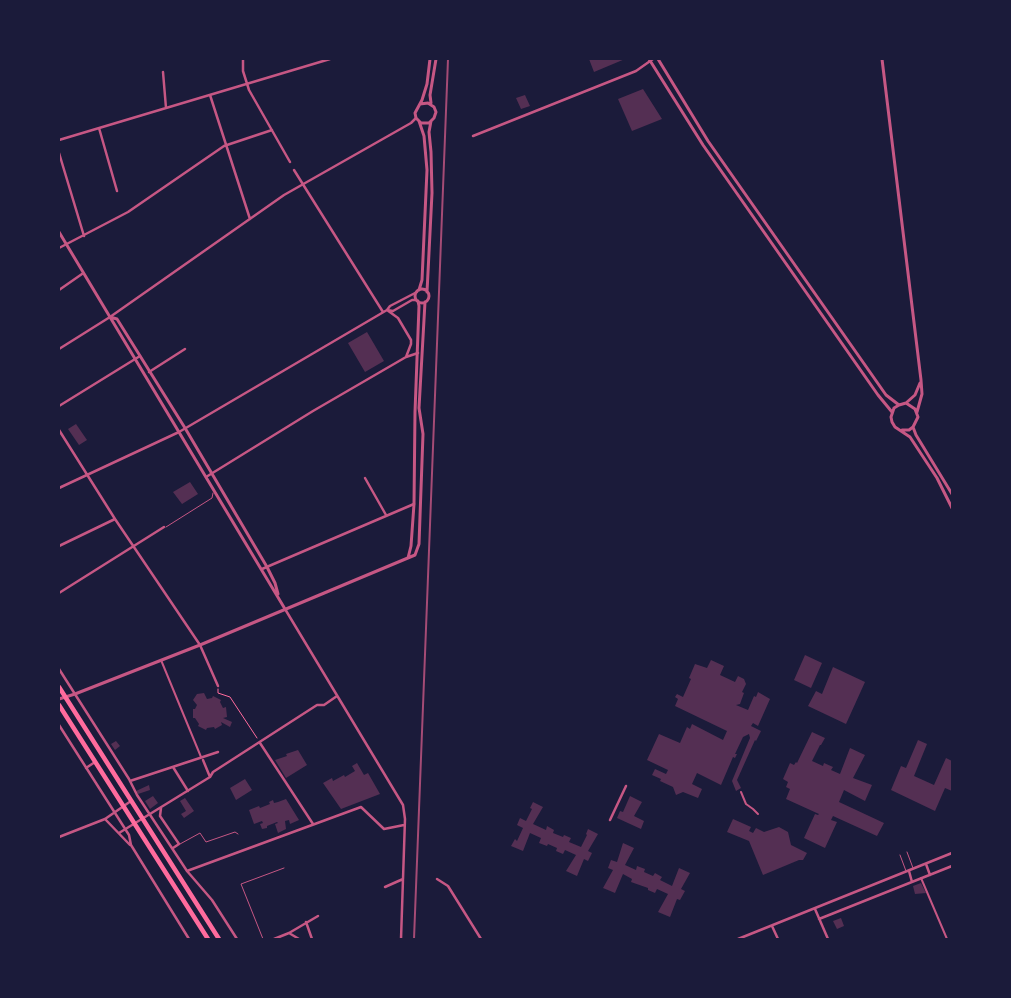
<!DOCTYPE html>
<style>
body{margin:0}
#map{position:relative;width:1011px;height:998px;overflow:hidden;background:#1b1b3a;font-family:"Golos Text",sans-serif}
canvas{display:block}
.frame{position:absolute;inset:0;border:60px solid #1b1b3a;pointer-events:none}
</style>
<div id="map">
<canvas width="1011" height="998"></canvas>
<div class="frame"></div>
</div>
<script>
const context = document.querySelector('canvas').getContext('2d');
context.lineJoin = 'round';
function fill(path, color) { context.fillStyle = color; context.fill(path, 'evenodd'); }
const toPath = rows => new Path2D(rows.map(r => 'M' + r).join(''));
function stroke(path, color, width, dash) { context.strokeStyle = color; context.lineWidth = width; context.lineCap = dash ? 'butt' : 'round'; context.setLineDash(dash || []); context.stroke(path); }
const building = toPath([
 [589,59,625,59,594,72],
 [643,89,662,119,632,131,618,99],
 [525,95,530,106,521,109,516,98],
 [367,332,384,361,365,372,348,343],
 [76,424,87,440,79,445,68,429],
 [190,482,198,494,182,504,173,492],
 [805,655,822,663,811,688,794,680],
 [711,660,724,666,720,675,735,682,738,676,744,679,746,684,742,692,744,693,740,704,736,705,748,710,754,696,756,697,758,692,770,699,758,726,753,723,751,726,761,731,756,741,755,740,737,780,741,788,736,791,732,781,750,738,749,734,743,737,735,754,737,754,735,758,733,757,721,785,697,773,692,784,702,789,698,798,683,792,676,795,673,787,660,781,661,779,652,775,655,769,666,774,668,770,647,760,659,734,680,743,687,727,690,729,692,724,723,740,727,731,675,706,678,699,675,697,677,694,683,697,691,679,689,678,695,664,707,668],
 [833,667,865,682,846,724,808,706,816,691,822,694],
 [204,693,207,699,212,698,213,696,221,700,220,702,223,708,226,707,227,717,223,718,232,722,230,727,221,722,222,725,215,729,214,727,207,728,206,730,198,726,199,724,195,718,193,718,193,709,195,709,197,705,193,700,197,694],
 [812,732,825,738,821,745,820,745,812,761,823,766,824,763,833,767,831,770,840,774,850,748,865,755,853,778,872,785,865,801,844,790,839,802,884,823,877,836,833,816,831,820,837,822,825,848,804,838,815,814,818,815,819,814,786,799,790,789,786,787,788,782,783,779,790,763,794,765,796,762,797,763],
 [918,740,927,744,914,776,934,785,946,758,952,761,952,791,945,788,935,811,891,790,901,766,906,768],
 [116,741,120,746,115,750,111,744],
 [298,750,307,765,286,778,275,760,287,756,286,754],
 [357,763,364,775,368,773,380,794,341,809,323,783,332,778,333,781,344,775,345,777,355,771,352,766],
 [245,779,252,790,236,800,230,788],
 [149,785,150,790,138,794,136,791],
 [153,796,158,803,150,809,145,801],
 [630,796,642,802,634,816,644,821,641,829,617,818,620,811,623,812],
 [185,798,194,811,184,818,181,814,186,811,180,801],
 [286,799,299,820,290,824,289,820,285,821,286,829,278,833,275,824,278,823,277,822,267,826,267,828,262,829,260,824,263,823,262,821,254,824,249,810,259,806,260,808,270,804,269,802,273,800,274,803,278,802],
 [533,802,543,807,533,824,546,830,547,826,554,830,553,833,563,837,564,835,571,838,569,842,581,847,587,835,586,834,588,829,598,834,588,851,592,853,588,861,584,859,577,876,566,871,576,855,565,850,563,854,556,851,557,848,548,844,547,846,539,843,541,838,530,833,523,851,511,846,515,839,517,841,523,828,517,825,520,818,526,821,532,809,530,808],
 [733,819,751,827,749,831,753,833,756,828,764,832,779,827,788,832,791,845,807,853,803,860,799,860,763,875,749,841,727,832],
 [623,843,634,848,625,865,636,870,637,866,645,869,644,872,653,876,655,873,662,877,660,880,672,886,679,868,690,873,681,889,685,891,680,900,677,899,670,917,658,912,668,894,657,889,655,893,648,890,648,888,631,882,632,879,623,874,615,893,603,888,613,870,608,868,611,860,617,862],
 [921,883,926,893,915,894,913,886],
 [841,918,844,926,837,929,833,921]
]);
const path = toPath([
 [218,689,218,693,230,697,257,738]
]);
const service = toPath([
 [166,527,212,498,213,493],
 [180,844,200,833,206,842,235,832,238,834],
 [907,852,913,868],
 [900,855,906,871],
 [263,939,241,884,284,868]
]);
const pedestrian = toPath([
 [161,660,201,757],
 [741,792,746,804,753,809,758,814],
 [921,878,947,939]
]);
const minor = toPath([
 [243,59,243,71,249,90,290,162],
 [163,72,166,108],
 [210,95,250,219],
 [99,128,117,191],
 [473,136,636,71,653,59],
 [59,140,330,59],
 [59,153,84,236],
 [294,170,383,312],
 [59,248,128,212,224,146,272,130],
 [59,290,82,274],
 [416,300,412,300,393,311,387,310,390,306,417,292],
 [59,349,110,317,284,195,411,123,416,118],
 [149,372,185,349],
 [59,406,140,356],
 [59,430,115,519,200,645,218,686],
 [206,477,313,411,406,357,418,353],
 [365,478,386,515],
 [59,488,179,432,387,310,398,318,411,340,411,344,406,357],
 [59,546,115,519],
 [262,569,414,504],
 [59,593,164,527],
 [285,609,403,805,405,819,401,939],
 [59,669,129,779,137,795,187,871,212,900,237,939],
 [59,725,129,835,131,845,189,939],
 [260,743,313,824],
 [203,760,210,777],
 [173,767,188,791],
 [86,768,95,762],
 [130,781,218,752],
 [161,808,160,816,179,844,173,848],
 [105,819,130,845],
 [610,820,626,786],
 [119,833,210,777,213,772,317,705,324,705,337,696],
 [59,837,105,819,131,801],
 [926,864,930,875],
 [187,871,361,807,384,829,404,825],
 [909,871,912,882],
 [437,879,448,886,481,939],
 [385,887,403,879],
 [815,909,828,939],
 [819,919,952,866],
 [306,922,312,939],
 [772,926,778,939],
 [289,933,299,939],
 [274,939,289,933,318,916],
 [738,939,952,853]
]);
const tertiary = toPath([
 [649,59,703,145,878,395,892,412],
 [658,59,708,141,886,395,899,405],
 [882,59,921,380,922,394,917,412],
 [431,103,430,95,436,59],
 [420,104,428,103,434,107,436,112,434,118,429,123,421,123,416,118,415,113,422,100,427,84,430,59],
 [59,232,285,609],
 '415 296a7 7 0 1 1 14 0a7 7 0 1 1-14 0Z',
 [419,290,422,280,427,170,424,136,419,121],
 [427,292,432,193,431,152,429,132,431,121],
 [110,317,117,319,185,428,267,567,275,583,278,594],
 [906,403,915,395,920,383],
 [913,427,916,435,952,494],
 [902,430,909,430,913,427,918,417,915,409,906,403,899,405,894,408,891,417,892,422,895,427,910,437,937,478,952,508],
 [408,558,411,546,414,504,415,412,419,306,418,301],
 [59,699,75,694,200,645,415,555,419,544,423,434,419,408,425,302]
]);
const primary = toPath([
 [59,687,219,939],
 [59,705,208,939]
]);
const rail = toPath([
 [414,939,448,59]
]);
fill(building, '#542f53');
stroke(path, '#ff6b9d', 1);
stroke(service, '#c65784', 1);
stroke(pedestrian, '#c65784', 2);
stroke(minor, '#c65784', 2.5);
stroke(tertiary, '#c65784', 3);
stroke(primary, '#ff6b9d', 4.5);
stroke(rail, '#a44b75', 2);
</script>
